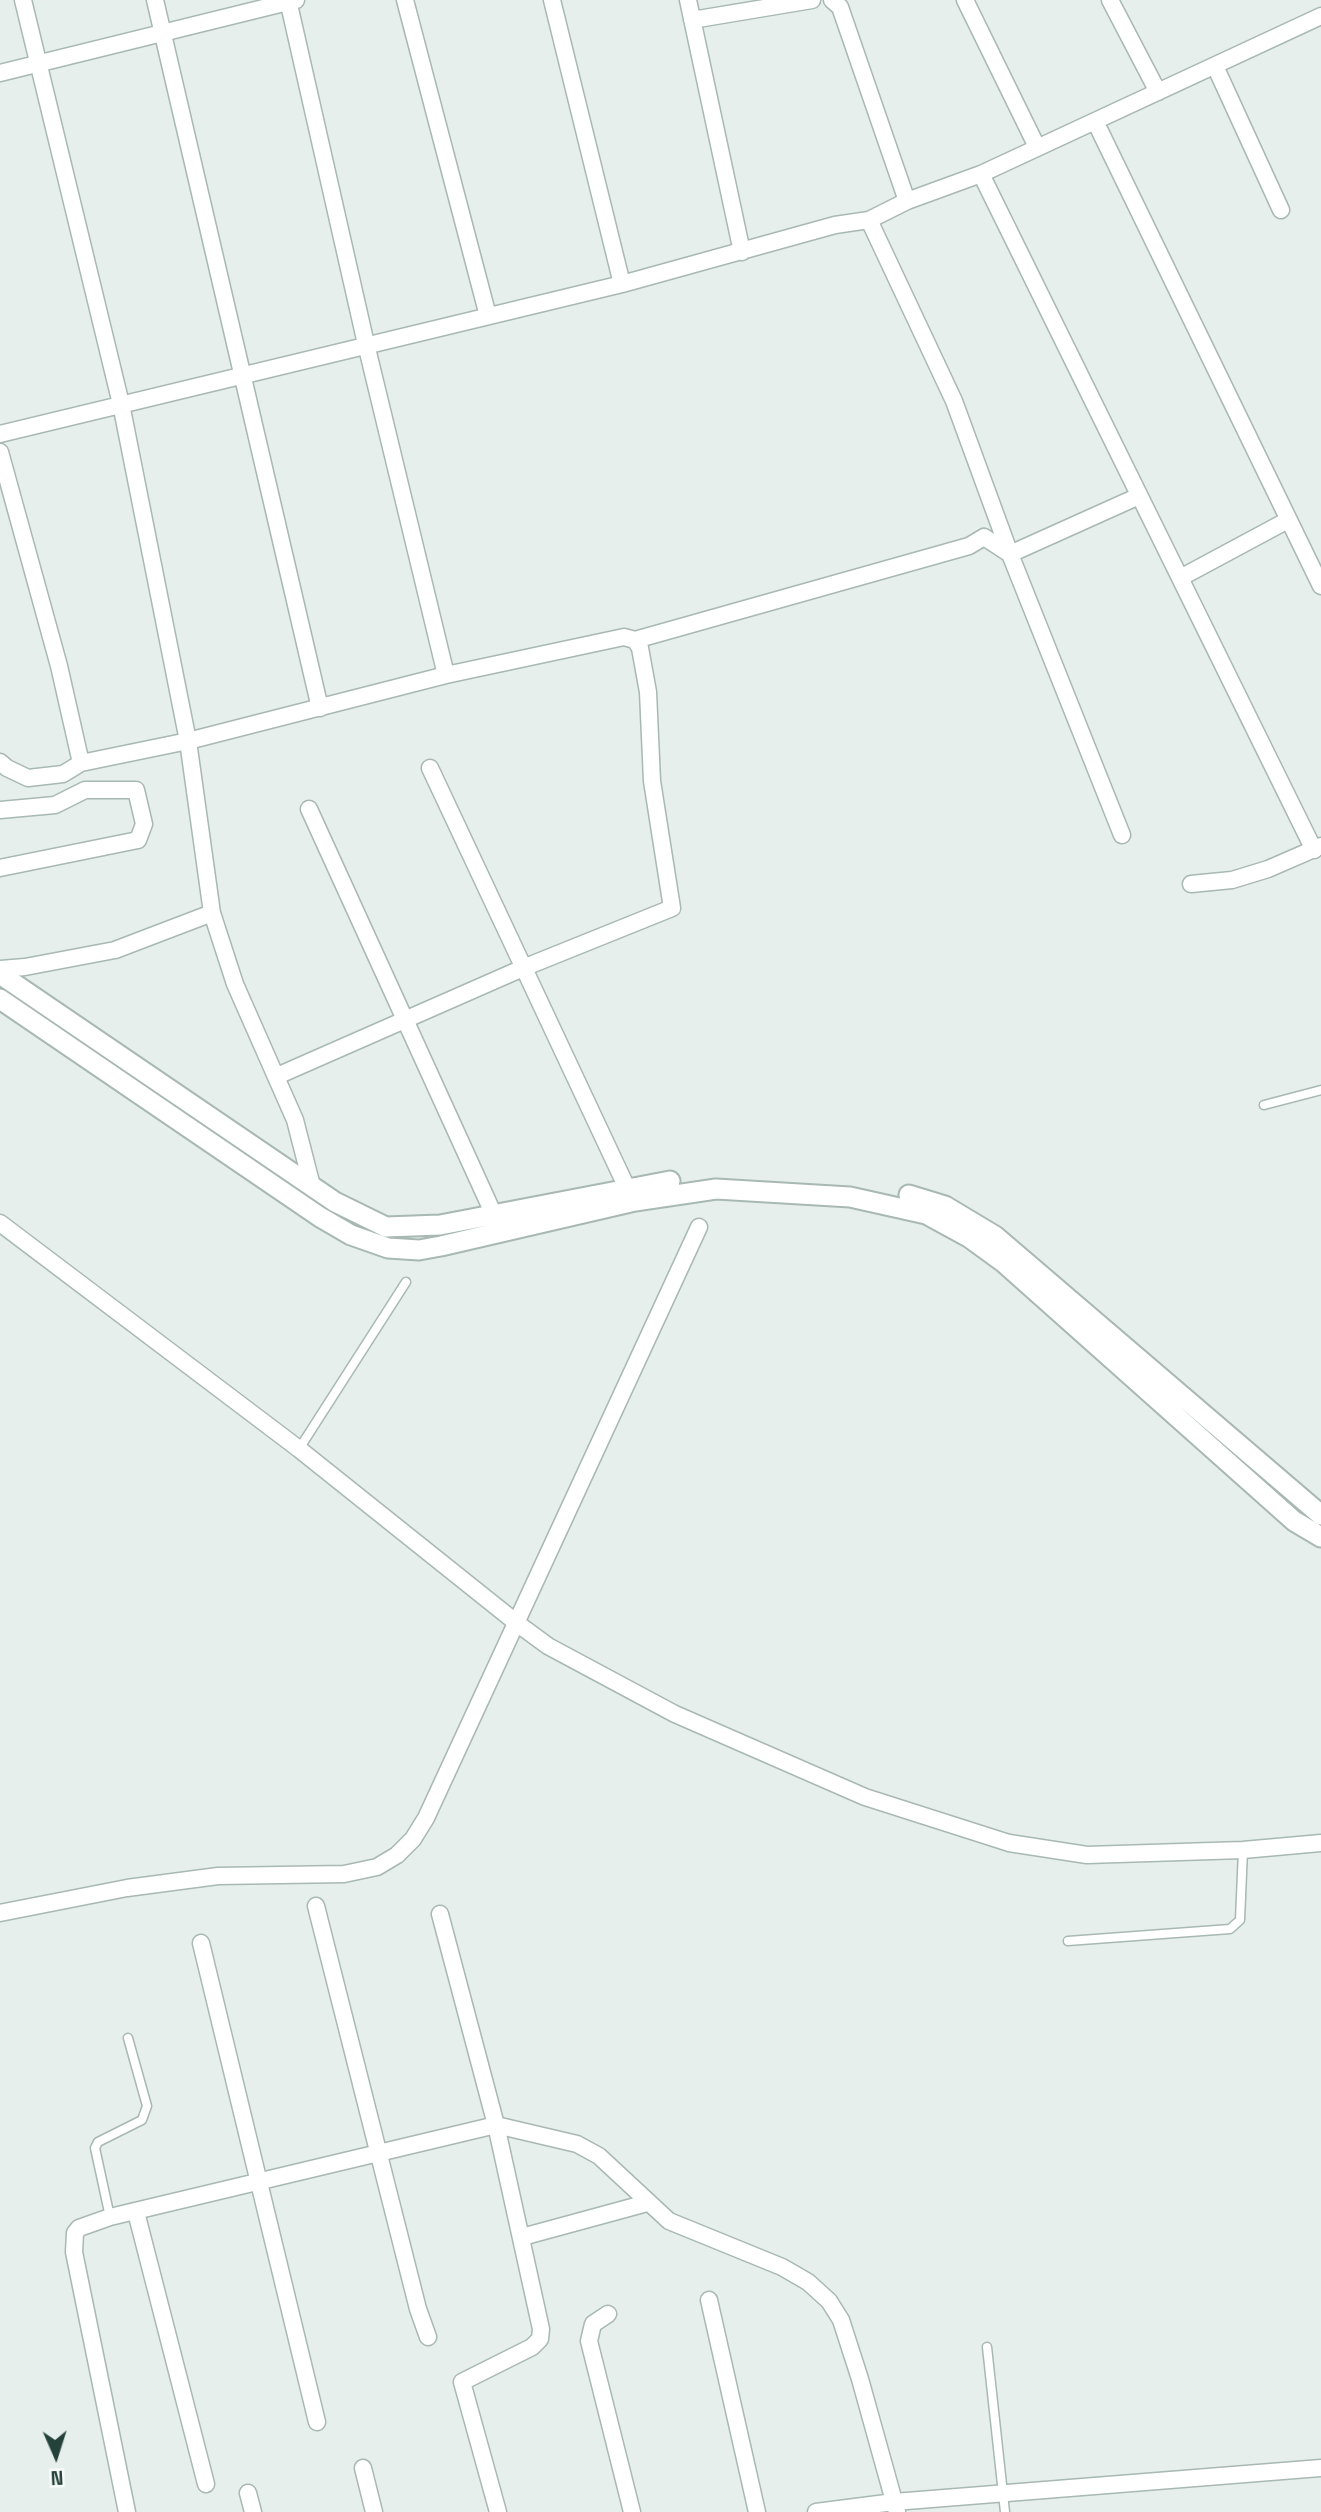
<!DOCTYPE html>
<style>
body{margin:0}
#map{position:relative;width:1321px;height:2512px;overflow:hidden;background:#e6efeb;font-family:"Space Grotesk",sans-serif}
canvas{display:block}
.north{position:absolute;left:21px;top:2421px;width:70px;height:70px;-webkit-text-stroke:5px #f7fbf9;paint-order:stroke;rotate:177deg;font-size:19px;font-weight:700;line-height:28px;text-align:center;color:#24423a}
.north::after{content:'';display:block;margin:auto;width:24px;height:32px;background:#24423a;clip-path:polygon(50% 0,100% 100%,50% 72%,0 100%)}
</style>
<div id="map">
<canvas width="1321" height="2512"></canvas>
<div class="north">N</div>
</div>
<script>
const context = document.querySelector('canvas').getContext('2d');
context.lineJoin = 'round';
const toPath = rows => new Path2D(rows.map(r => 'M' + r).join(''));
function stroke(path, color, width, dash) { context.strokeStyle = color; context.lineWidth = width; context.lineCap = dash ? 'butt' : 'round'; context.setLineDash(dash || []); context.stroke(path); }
const service = toPath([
 [1264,1105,1321,1090],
 [299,1449,406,1282],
 [1068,1941,1230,1929,1240,1920,1243,1850],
 [110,2217,95,2148,98,2142,142,2120,147,2106,128,2038],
 [987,2347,1005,2512]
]);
const minor = toPath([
 [23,0,121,404,188,741,212,913,235,984,295,1120,312,1186],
 [155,0,320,708],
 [288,0,366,344,446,675],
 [405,0,488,316],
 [552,0,622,284],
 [688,0,742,252],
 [832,0,840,7,907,201],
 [965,0,1037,147],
 [1110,0,1158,92],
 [692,20,812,0],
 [1215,66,1281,210],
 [0,73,296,0],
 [1095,121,1321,586],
 [981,174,1314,850],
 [869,220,954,401,1010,554,1122,835],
 [0,434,622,284,835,225,869,220,907,201,981,174,1321,16],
 [0,452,59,666,81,763],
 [1180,578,1288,520],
 [635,640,969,546,984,537,1010,554,1139,496],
 [0,762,7,768,28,778,63,774,81,763,188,741,446,675,624,637,635,640,640,648,648,692,652,781,672,908,523,968,277,1076],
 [430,768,627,1188],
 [309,809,494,1215],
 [0,810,55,805,85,790,136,790,144,824,138,840,0,868],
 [1191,884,1232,880,1268,869,1321,846],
 [0,969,25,967,115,950,212,913],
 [0,1223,299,1449,518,1624,548,1646,675,1714,865,1797,1009,1843,1087,1855,1243,1850,1321,1843],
 [316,1906,418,2309,428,2337],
 [0,1913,127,1888,218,1876,344,1874,377,1867,397,1855,413,1839,426,1818,699,1227],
 [440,1914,496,2125,541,2329,540,2339,532,2347,462,2382,498,2512],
 [201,1943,317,2422],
 [136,2212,206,2484],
 [522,2237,647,2203],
 [709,2300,757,2512],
 [608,2314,593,2324,589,2341,632,2512],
 [363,2468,374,2512],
 [248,2493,253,2512],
 [127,2512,74,2252,75,2233,79,2228,110,2217,496,2125,577,2144,599,2156,669,2221,782,2267,808,2282,829,2301,841,2320,860,2379,897,2512],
 [816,2512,894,2502,1321,2468]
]);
const tertiary = toPath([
 [0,974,335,1202,386,1227,440,1225,670,1181],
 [0,999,320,1217,351,1235,388,1248,419,1250,441,1246,635,1201,716,1189,850,1197,926,1214,970,1238,1003,1262,1294,1521,1321,1537],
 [909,1195,945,1206,995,1236,1321,1515]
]);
stroke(service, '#a8b8b2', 11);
stroke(minor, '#a8b8b2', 19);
stroke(tertiary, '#a8b8b2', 23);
stroke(service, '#fff', 8);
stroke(minor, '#fff', 16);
stroke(tertiary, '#fff', 19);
</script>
